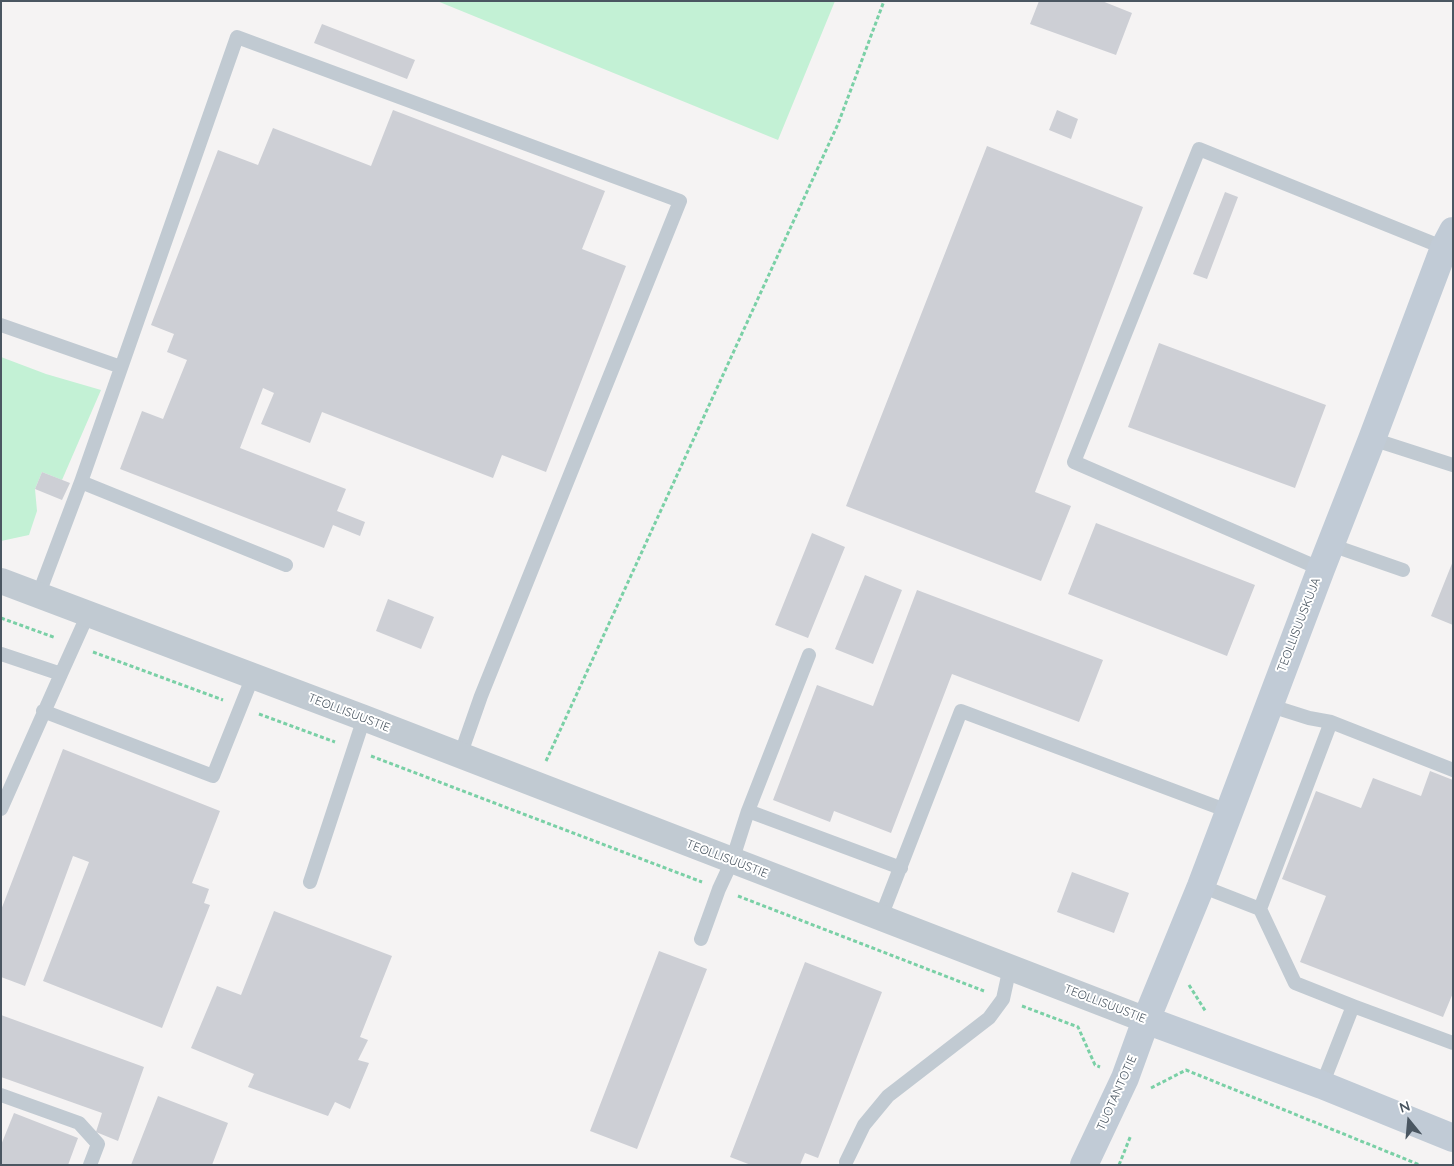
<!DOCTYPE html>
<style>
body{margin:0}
#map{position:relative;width:1454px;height:1166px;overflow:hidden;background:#f5f3f3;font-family:Quicksand,sans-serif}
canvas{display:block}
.frame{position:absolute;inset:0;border:2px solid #4a5661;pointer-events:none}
.north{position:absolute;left:1384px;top:1096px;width:50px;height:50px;-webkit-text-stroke:4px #fff;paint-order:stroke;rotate:343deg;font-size:14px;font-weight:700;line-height:20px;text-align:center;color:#4a5661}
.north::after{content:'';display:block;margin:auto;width:18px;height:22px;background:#4a5661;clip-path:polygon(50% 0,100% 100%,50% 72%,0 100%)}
</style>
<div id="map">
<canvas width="1454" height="1166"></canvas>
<div class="frame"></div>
<div class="north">N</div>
</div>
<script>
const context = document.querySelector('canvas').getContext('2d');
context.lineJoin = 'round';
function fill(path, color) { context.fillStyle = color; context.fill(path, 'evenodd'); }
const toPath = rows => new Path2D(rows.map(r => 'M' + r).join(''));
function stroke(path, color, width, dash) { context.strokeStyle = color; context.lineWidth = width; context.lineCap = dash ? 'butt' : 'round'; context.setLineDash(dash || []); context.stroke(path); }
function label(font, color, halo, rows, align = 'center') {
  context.font = font + ' Quicksand,sans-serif'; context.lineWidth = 4; context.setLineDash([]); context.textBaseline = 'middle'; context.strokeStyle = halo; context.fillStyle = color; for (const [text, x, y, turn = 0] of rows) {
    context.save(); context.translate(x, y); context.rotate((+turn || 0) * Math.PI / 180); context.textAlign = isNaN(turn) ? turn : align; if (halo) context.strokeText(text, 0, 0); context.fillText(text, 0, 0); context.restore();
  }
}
const green = toPath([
 [437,1,835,1,778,140],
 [1,357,46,374,101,390,62,480,42,472,35,489,37,511,29,535,1,541]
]);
const building = toPath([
 [1039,1,1102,1,1132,13,1116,55,1030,24],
 [322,24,415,60,407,79,314,43],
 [393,110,605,191,582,249,626,266,546,472,502,455,493,478,322,412,310,443,261,424,274,393,263,388,240,448,346,489,337,511,365,522,360,536,333,525,324,548,120,469,142,411,163,419,187,360,167,352,174,334,151,325,218,150,258,165,273,128,371,166],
 [1057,110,1078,119,1071,139,1049,130],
 [987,146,1143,207,1035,492,1071,506,1041,581,846,506],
 [1225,192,1238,197,1207,279,1193,274],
 [1159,343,1326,405,1295,488,1128,427],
 [42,472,70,483,62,500,35,489],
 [1096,523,1255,585,1227,656,1068,594],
 [812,533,845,547,808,638,775,625],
 [1453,561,1453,625,1431,616],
 [865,575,902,590,873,664,835,649],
 [917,590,1103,660,1079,722,952,674,891,833,834,811,830,822,773,800,817,685,873,706],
 [388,599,434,617,421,649,376,631],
 [63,749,220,811,192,883,209,889,204,903,210,905,162,1028,43,981,89,862,73,856,25,986,1,977,1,910],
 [1430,771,1453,780,1453,993,1443,1017,1300,962,1326,896,1282,879,1316,791,1361,808,1373,778,1421,796],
 [1072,872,1129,893,1114,933,1057,912],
 [274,911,392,956,360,1037,368,1040,358,1060,369,1063,350,1109,335,1102,328,1116,248,1087,254,1074,191,1048,217,986,241,995],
 [659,951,707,969,637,1149,590,1131],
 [805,962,882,992,818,1158,805,1153,800,1165,751,1165,730,1157],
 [1,1015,144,1067,118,1141,96,1132,102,1113,1,1077],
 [158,1096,228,1123,212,1165,131,1165],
 [14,1113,78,1138,68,1165,1,1165,1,1145]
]);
const path = toPath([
 [1,618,56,638],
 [93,652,223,700],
 [259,714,335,742],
 [371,756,702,882],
 [546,761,838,124,884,1],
 [738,896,984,991],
 [1189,985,1206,1012],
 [1022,1006,1078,1027,1095,1065,1100,1067],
 [1151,1088,1186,1070,1420,1165],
 [1119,1165,1131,1135]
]);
const lane = toPath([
 [1,325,121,367],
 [1372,439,1453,465],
 [81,482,286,565],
 [1331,545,1403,570],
 [1321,569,1074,462,1199,149,1447,249],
 [38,596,81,482,237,37,680,201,481,696,460,756],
 [1,654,61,674,88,614],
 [1268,705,1309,718,1331,722,1453,770],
 [43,711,213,776,253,676],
 [1,809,61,674],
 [748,811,901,868],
 [310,882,364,718],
 [1201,886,1260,909,1331,722],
 [1260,909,1295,983,1353,1006,1322,1085],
 [881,917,961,711,1228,811],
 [701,939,719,889,732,861,748,811,809,655],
 [1353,1006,1453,1043],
 [1,1095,79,1123,98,1144,90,1165],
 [846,1162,864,1125,888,1096,989,1018,1003,999,1010,967]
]);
const street = toPath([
 [1,581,364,718,1146,1020]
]);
const secondary = toPath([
 [1146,1020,1322,1085,1453,1138],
 [1084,1165,1125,1078,1146,1020,1201,886,1321,569,1372,439,1444,248,1453,231]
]);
const streetNames = [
 ["TEOLLISUUSKUJA",1299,625,-69],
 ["TEOLLISUUSTIE",349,713,21],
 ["TEOLLISUUSTIE",727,859,21],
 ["TEOLLISUUSTIE",1105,1004,21],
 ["TUOTANTOTIE",1117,1093,-66]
];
fill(green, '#c3f1d5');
fill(building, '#cdcfd5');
stroke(path, '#7ad0a6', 3, [4, 2.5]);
stroke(lane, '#c1cad2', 14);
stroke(street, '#c1cad2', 26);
stroke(secondary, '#c1cbd6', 28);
label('12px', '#4a5661', '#fff', streetNames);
</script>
